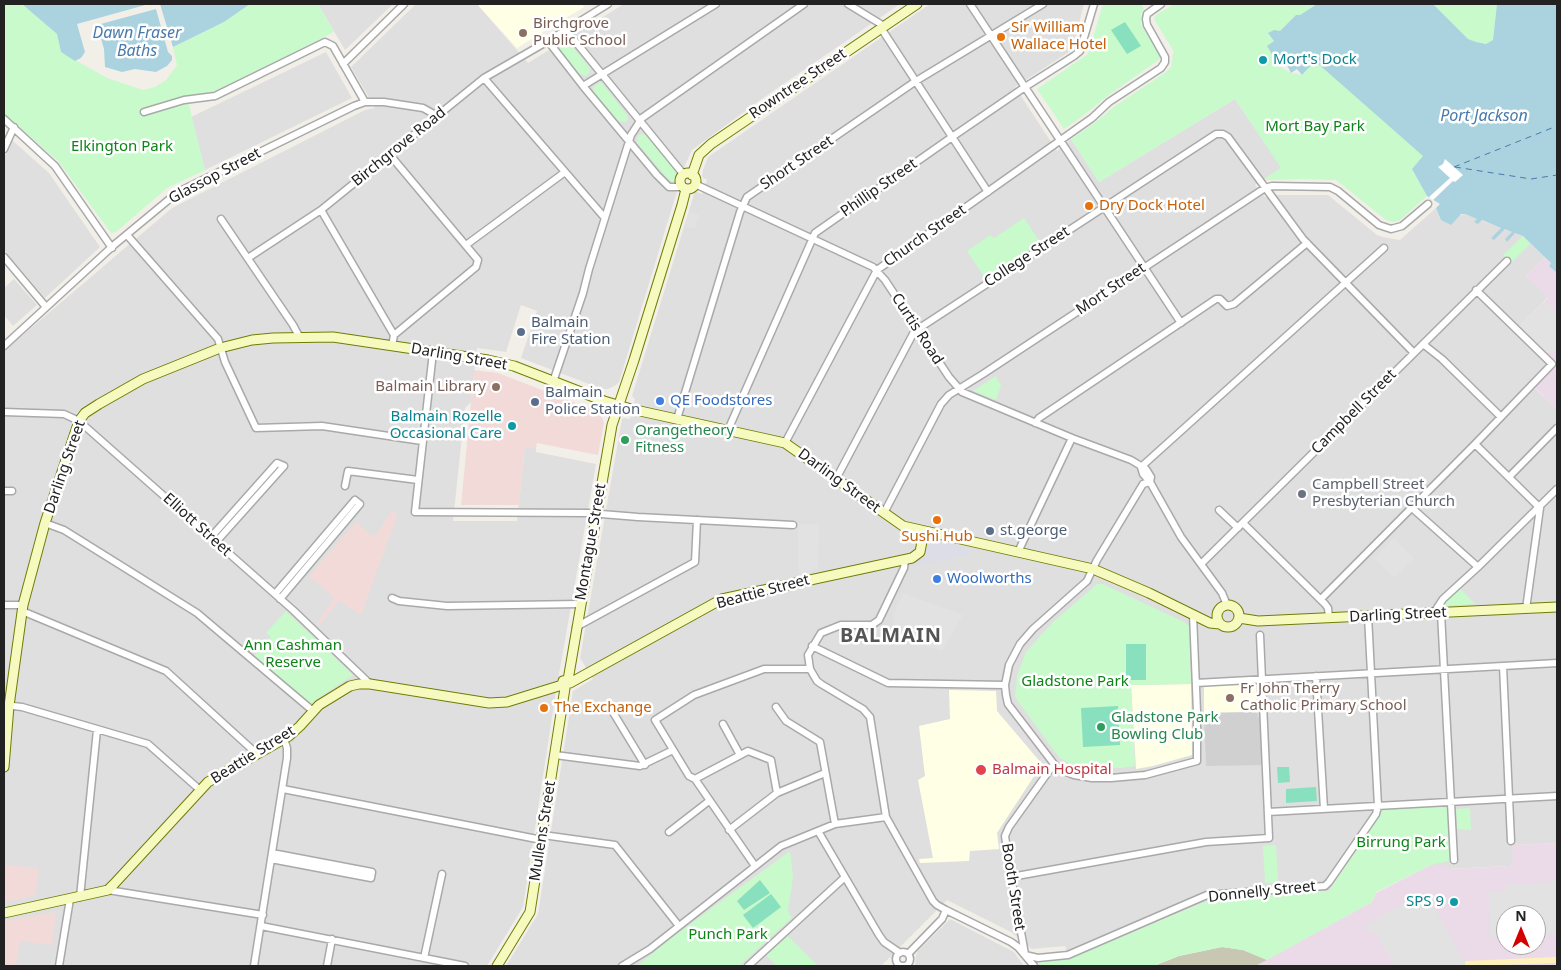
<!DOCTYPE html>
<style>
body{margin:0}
#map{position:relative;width:1561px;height:970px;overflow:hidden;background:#f2efe9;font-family:"Noto Sans",sans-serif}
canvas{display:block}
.frame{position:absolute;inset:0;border:5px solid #222;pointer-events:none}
.north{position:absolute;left:1496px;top:905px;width:50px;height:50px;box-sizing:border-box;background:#fff;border:1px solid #a7a7a7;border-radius:50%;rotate:0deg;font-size:14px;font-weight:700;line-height:20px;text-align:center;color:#222}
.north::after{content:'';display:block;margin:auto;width:18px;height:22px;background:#d40000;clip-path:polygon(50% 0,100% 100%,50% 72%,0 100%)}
</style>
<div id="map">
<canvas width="1561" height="970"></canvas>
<div class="frame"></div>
<div class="north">N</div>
</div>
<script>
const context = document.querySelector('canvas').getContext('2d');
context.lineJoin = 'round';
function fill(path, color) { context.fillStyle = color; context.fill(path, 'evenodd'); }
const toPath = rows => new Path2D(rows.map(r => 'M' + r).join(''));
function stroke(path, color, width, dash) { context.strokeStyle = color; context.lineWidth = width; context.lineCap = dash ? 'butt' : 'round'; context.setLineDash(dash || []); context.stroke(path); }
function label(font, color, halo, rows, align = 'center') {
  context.font = font + ' "Noto Sans",sans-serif'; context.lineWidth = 5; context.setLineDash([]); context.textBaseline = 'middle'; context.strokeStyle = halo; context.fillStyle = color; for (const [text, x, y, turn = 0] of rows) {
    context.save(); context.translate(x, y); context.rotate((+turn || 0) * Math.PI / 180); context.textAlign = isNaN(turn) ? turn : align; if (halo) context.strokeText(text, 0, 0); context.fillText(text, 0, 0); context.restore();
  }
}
const residential = toPath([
 [318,4,393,4,345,50],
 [416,4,477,4,528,63,624,4,900,4,763,98,692,150,685,165,619,382,616,385,608,389,602,389,521,358,537,311,521,305,506,352,477,348,471,402,465,408,453,521,517,521,525,446,536,448,536,452,596,464,555,697,523,907,487,966,4,966,4,351,172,208,365,110,375,108,351,67],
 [930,4,1084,4,1072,50,1015,87,1057,151,1071,139,1099,182,1235,99,1282,168,1255,185,1265,197,1277,195,1328,195,1377,235,1383,237,1400,240,1436,208,1441,220,1465,214,1501,228,1491,238,1505,229,1523,236,1545,257,1526,276,1548,297,1519,326,1553,358,1529,383,1557,409,1557,843,1513,845,1513,863,1510,866,1447,869,1444,865,1346,864,1329,891,1280,893,1212,899,1069,959,1065,946,1032,949,1011,932,947,900,881,966,506,966,538,914,573,691,593,679,580,658,622,419,624,418,630,419,635,399,632,396,695,191,702,194,707,180,702,177,703,170,708,157],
 [326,52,352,98,205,170,191,117],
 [12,140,49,173,100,247,45,298,4,250,4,158],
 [14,279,37,305,13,326,4,315,4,288],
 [950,919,1014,952,1024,966,915,966,916,955,918,951]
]);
const commercial = toPath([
 [474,370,498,373,594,410,602,417,604,423,598,455,537,443,536,448,525,446,519,505,461,505],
 [391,512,398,513,361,615,339,601,319,625,317,623,334,598,309,576,356,522,372,536,376,535],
 [6,865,39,868,35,896,4,902],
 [56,912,52,945,20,941,16,964,20,966,4,966,4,921]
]);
const industrial = toPath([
 [1545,257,1551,263,1549,265,1557,273,1557,363,1519,326,1548,298,1526,276],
 [1557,364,1557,409,1534,387],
 [1557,843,1557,966,1255,966,1372,902,1376,893,1431,865,1444,865,1447,866,1447,869,1510,866,1513,863,1512,845],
 [1506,915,1536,915,1536,945,1506,945]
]);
const education = toPath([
 [477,4,582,4,584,7,517,48],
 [1256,682,1257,712,1204,713,1204,685],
 [1191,684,1192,755,1153,766,1136,769,1131,685],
 [949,690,996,691,997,711,1042,764,997,833,999,849,970,851,969,861,920,863,919,859,933,858,918,780,925,776,919,726,950,719]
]);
const religious = toPath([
 [1257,712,1265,738,1266,765,1206,766,1204,713]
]);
const construction = toPath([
 [1222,947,1243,950,1267,960,1255,966,1154,966,1179,956]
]);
const sand = toPath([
 [1557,957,1557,963,1465,966,1465,961]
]);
const park = toPath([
 [4,4,22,4,57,34,61,52,107,78,143,90,155,87,166,80,177,65,173,47,224,22,250,4,318,4,334,32,225,87,215,91,187,97,205,170,167,188,116,232,111,233,58,161,4,114],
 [1103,4,1141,4,1144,9,1141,14,1141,25,1160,55,1160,59,1110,94,1084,115,1064,129,1037,89,1088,54],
 [1174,4,1317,4,1300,15,1296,15,1280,31,1269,34,1274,41,1268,47,1279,66,1291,73,1302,75,1315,60,1424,156,1412,169,1427,196,1399,221,1393,222,1386,220,1336,180,1303,179,1266,180,1265,178,1281,168,1235,99,1099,182,1071,139,1093,124,1115,106,1166,72,1171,67,1173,54,1174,52,1154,19,1156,15],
 [1433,4,1497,4,1493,40,1486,44,1476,42,1468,39],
 [567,40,590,68,589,73,586,76,579,74,556,47],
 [600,82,603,84,627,115,628,119,626,122,619,122,593,91,594,86],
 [644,134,647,135,681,173,679,180,673,182,670,182,637,143,637,139,639,135],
 [1024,218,1040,242,985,278,967,251,990,235,994,238],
 [1523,236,1530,244,1511,263,1503,255],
 [996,376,1001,386,996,400,973,391],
 [1097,584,1103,584,1184,622,1189,626,1191,684,1131,685,1135,766,1121,768,1091,767,1079,766,1069,763,1060,758,1055,752,1015,697,1017,676,1026,652,1052,623],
 [1460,588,1475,604,1441,606],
 [286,611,353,675,310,704,253,657,271,637,266,633],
 [1447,806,1450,861,1431,865,1376,892,1372,902,1267,960,1243,950,1222,947,1179,956,1153,966,1040,966,1038,963,1069,959,1212,899,1280,893,1329,891,1383,810],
 [1470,808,1471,830,1457,829,1456,809],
 [1276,845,1278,882,1265,883,1263,846],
 [790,851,793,877,788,911,792,918,739,966,637,966,675,935],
 [788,936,818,966,777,966,766,955]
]);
const pitch = toPath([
 [1125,22,1141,46,1127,54,1111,30],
 [1126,644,1146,644,1146,680,1126,680],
 [1118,706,1120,745,1083,747,1081,708],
 [1277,767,1289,767,1290,782,1278,783],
 [1316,787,1317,801,1286,803,1286,789],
 [760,880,770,893,744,910,737,901],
 [771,894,781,907,753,928,743,915]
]);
const parking = toPath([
 [689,212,699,215,695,229,685,226],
 [1544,301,1555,311,1554,313,1557,316,1557,349,1555,352,1546,352,1519,326],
 [798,524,819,524,818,569,798,573],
 [1394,538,1414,559,1394,578,1374,558],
 [903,593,963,615,942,651,895,636,893,615],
 [1557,882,1557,934,1536,935,1536,915,1506,915,1506,936,1490,937,1489,891,1506,891,1506,884],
 [1416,899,1429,902,1434,907,1461,957,1465,960,1465,966,1395,966,1379,938,1364,926,1410,900]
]);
const plaza = toPath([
 [934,537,958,542,959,547,969,549,971,554,908,568,912,562,923,557,931,539]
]);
const water = toPath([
 [22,4,149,4,77,24,85,52,81,58,75,61,61,52,57,34],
 [160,4,250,4,224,22,173,47],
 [1317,4,1433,4,1468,39,1476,42,1486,44,1493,40,1497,4,1557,4,1557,273,1549,266,1551,263,1523,236,1515,233,1507,242,1505,239,1512,232,1505,229,1494,240,1491,238,1501,228,1482,220,1478,224,1474,222,1477,219,1465,214,1461,214,1451,225,1441,220,1436,208,1440,204,1427,196,1412,169,1423,156,1315,61,1302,75,1297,69,1291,73,1287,65,1279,66,1267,46,1274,41,1268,33,1274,30,1280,31,1296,15,1300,15],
 [156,9,168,52,172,56,172,60,167,66,156,72,135,69,122,72,105,67,104,49,97,25]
]);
const pier = toPath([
 [1445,159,1463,175,1455,182,1453,181,1433,200,1429,197,1450,178,1438,167,1443,164]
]);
const ferry = toPath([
 [1454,167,1557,126],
 [1455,167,1531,179,1557,175]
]);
const street = toPath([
 [848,4,884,26],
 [970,4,1181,323],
 [881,28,988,192],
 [566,30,684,175],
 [548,41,583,86,657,175,669,187,683,187],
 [343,64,404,4],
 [484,78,604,217],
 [583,86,716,4],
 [144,112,184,100,215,96,325,42,333,46,365,102],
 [4,119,55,166,112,248],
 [4,149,14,127],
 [390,155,478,260,476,267,394,335],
 [695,184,873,267,885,280,949,377,962,392,1072,438,1131,460,1146,469,1151,477,1150,482,1181,537,1222,593,1227,605],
 [321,210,394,335,392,346],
 [221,219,293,325,300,338],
 [127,235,218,339,225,362,256,428,322,426,422,441],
 [466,245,565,172],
 [4,257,46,307],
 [248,258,321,210,484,78,548,41,608,4],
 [1423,344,1442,359,1501,417],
 [4,346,114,245,178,192,354,106,365,102,384,102,423,108,432,113,436,117],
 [433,352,415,512,589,513,638,517,793,525],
 [553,382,583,293,589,269,631,135,642,118,804,4],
 [4,412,64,414,79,421,293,610,370,684],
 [677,419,740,212,747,197,916,81,1043,4],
 [1035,423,1039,418,1216,299,1220,299,1227,306,1234,304,1307,243],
 [728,430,815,233,952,137,1025,87,1074,56,1080,51,1094,4],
 [785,443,877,270,1092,118,1109,102,1161,68,1165,62,1165,57,1147,25,1146,19,1147,14,1161,4],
 [1475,444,1540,508],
 [1141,467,1384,248],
 [1141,467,1143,474,1150,482],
 [1509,477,1557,428],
 [836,479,914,332,918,329,1216,134,1223,134,1228,137,1303,239,1414,353],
 [345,486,348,471,418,480],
 [4,491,12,491],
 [1412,508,1478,567],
 [1219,510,1238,528],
 [884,513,941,404,949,395,983,374,1265,188,1272,186,1330,187,1338,191,1379,225,1391,229,1402,226,1428,204],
 [45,523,64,530,197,613,313,711],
 [1243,523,1325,604,1328,608,1329,618],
 [211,537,277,463,284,466,216,542],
 [1018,552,1072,438],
 [905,559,904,568,879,620,872,625,841,625,821,633,808,655,810,669,817,681,821,684,863,709,870,717,886,817,933,901,937,905,946,910,1011,942,1018,947,1034,966],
 [1202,563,1507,261],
 [275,594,355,500,360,504,280,599],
 [392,598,399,601,447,606,580,604],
 [1321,599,1475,444,1552,364,1476,290],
 [4,605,23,605],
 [1526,609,1540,508],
 [22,611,166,671,257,754],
 [1436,613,1437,608,1443,599,1478,567,1557,489],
 [1441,613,1454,860],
 [576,627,695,562,697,520],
 [812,646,888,683,1005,685],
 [1503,666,1511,841],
 [1316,676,1324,809],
 [1196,683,1557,663],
 [4,705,22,707,148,744,200,790],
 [776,707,786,721,820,742,835,824],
 [611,709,645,765],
 [723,724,740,755],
 [555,755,640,766,673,750],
 [1054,764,1059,769,1074,775,1092,778,1111,778,1145,775,1197,761,1197,712,1193,614],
 [695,779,748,751,771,760,777,793],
 [283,789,542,840],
 [1268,812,1557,796],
 [729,830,777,793,825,773],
 [818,831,879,935,884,942,900,953],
 [669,832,709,801],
 [543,835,615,845,679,926],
 [271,859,371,878,372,872,272,853],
 [755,866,695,779,689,776,655,720,694,695,764,669,810,669],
 [1011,877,1206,842,1269,838,1260,635],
 [108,890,263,915],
 [80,897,97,730],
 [261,926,465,966],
 '896 959a7 7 0 1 1 14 0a7 7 0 1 1-14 0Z',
 [908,954,942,919,946,910],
 [1025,954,1011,877,1005,836,1009,827,1054,764,1008,704,1006,695,1005,685,1009,665,1020,644,1033,629,1087,581,1097,560,1143,484,1150,482],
 [1025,955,1038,958,1068,955,1207,895,1325,886,1329,882,1376,814,1378,806,1368,616],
 [424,958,442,874],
 [59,966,70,899],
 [254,966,287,758,287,748,284,739],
 [327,966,332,939],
 [622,966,650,949,781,846,835,824,886,817],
 [748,966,845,877]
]);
const secondary = toPath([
 '680 181a8 8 0 1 1 16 0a8 8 0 1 1-16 0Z',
 [692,175,699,155,711,144,917,4],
 '1217 616a11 11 0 1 1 22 0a11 11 0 1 1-22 0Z',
 [1239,618,1258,621,1557,607],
 [570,683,722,599,912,558,920,552,924,531],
 [562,685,563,681,568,680,612,425,634,360,682,205,686,189],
 [4,767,9,706,23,605,45,523,79,421,85,413,99,404,143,379,220,348,252,340,273,338,333,337,488,360,514,366,604,401,631,409,785,443,903,526,1093,569,1149,593,1210,623,1220,624],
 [4,913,108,890,114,884,208,782,289,736,300,726,319,705,350,686,359,684,370,684,489,703,507,702,562,685],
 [497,966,530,912,565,688]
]);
const markers = [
 [523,33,5,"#8d6e63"],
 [1001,37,5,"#e8710a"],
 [1263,60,5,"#0f9aa8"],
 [1089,206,5,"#e8710a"],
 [521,332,5,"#5c6f8a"],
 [496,387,5,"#8d6e63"],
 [660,401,5,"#3f7fe0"],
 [535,402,5,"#5c6f8a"],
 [512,426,5,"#0f9aa8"],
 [625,440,5,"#2e9e5b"],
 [1302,494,5,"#6b7280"],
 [937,520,5,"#e8710a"],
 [990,531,5,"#5c6f8a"],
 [937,579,5,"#3f7fe0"],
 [1230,698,5,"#8d6e63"],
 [544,708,5,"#e8710a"],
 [1101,727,5,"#2e9e5b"],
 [981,770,6,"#e0444e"],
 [1454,902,5,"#0f9aa8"]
];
const educationNames = [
 ["Birchgrove",533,24],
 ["Public School",533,41],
 ["Balmain Library",486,387,"right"],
 ["Fr John Therry",1240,689],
 ["Catholic Primary School",1240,706]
];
const foodNames = [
 ["Sir William",1011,28],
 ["Wallace Hotel",1011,45],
 ["Dry Dock Hotel",1099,206],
 ["Sushi Hub",937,537,"center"],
 ["The Exchange",554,708]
];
const cultureNames = [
 ["Mort's Dock",1273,60,"left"],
 ["Balmain Rozelle",502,417],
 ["Occasional Care",502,434],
 ["SPS 9",1444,902]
];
const streetNames = [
 ["Rowntree Street",798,84,-34],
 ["Birchgrove Road",399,147,-39],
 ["Short Street",797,163,-34],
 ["Glassop Street",215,176,-28],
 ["Phillip Street",879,188,-35],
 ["Church Street",925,236,-35],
 ["College Street",1027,257,-33],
 ["Mort Street",1111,289,-34],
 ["Curtis Road",917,329,57],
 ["Darling Street",459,357,10],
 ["Campbell Street",1354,412,-45],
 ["Darling Street",65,467,-71],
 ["Darling Street",839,481,36],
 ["Elliott Street",197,525,42],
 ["Montague Street",591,542,-80],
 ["Beattie Street",763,592,-15],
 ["Darling Street",1398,615,-3],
 ["Beattie Street",253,755,-32],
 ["Mullens Street",543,831,-81],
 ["Booth Street",1013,887,81],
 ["Donnelly Street",1262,892,-6]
];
const parkNames = [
 ["Mort Bay Park",1315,127],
 ["Elkington Park",122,147],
 ["Ann Cashman",293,646],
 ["Reserve",293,663],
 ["Gladstone Park",1075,682],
 ["Birrung Park",1401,843],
 ["Punch Park",728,935]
];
const serviceNames = [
 ["Balmain",531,323],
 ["Fire Station",531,340],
 ["Balmain",545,393],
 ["Police Station",545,410],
 ["st.george",1000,531]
];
const shopNames = [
 ["QE Foodstores",670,401],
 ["Woolworths",947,579]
];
const leisureNames = [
 ["Orangetheory",635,431],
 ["Fitness",635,448],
 ["Gladstone Park",1111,718],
 ["Bowling Club",1111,735]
];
const worshipNames = [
 ["Campbell Street",1312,485],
 ["Presbyterian Church",1312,502]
];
const healthNames = [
 ["Balmain Hospital",992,770]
];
const waterNames = [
 ["Dawn Fraser",137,33],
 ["Baths",137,51],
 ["Port Jackson",1484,116]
];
const districtNames = [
 ["BALMAIN",891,636]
];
fill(residential, '#e0dfdf');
fill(commercial, '#f2dad9');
fill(industrial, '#ebdbe8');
fill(education, '#ffffe5');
fill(religious, '#d0d0d0');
fill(construction, '#c7c7b4');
fill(sand, '#fff1ba');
fill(park, '#c8facc');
fill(pitch, '#88e0be');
fill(parking, '#e2e2e2');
fill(plaza, '#dddde8');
fill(water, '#aad3df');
fill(pier, '#fff');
stroke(ferry, '#4a7aab', 1, [6, 5]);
stroke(street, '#a9a9a9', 9);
stroke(secondary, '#707d05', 11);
stroke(street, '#fff', 6);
stroke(secondary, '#f7fabf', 9);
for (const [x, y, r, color] of markers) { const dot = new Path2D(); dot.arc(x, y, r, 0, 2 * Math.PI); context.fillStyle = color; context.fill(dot); stroke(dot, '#fff', 2); }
label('15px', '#785e54', '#fff', educationNames, 'left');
label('15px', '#c56008', '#fff', foodNames, 'left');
label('15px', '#0d838f', '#fff', cultureNames, 'right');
label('15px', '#222', '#fff', streetNames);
label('15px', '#0c8416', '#fff', parkNames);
label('15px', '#4e5e75', '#fff', serviceNames, 'left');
label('15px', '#366cbe', '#fff', shopNames, 'left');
label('15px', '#27864d', '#fff', leisureNames, 'left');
label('15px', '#5b616d', '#fff', worshipNames, 'left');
label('15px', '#be3a42', '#fff', healthNames, 'left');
label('italic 16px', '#4a7aab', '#fff', waterNames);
context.letterSpacing = '1px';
label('bold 20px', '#555', '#fff', districtNames);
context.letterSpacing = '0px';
</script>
